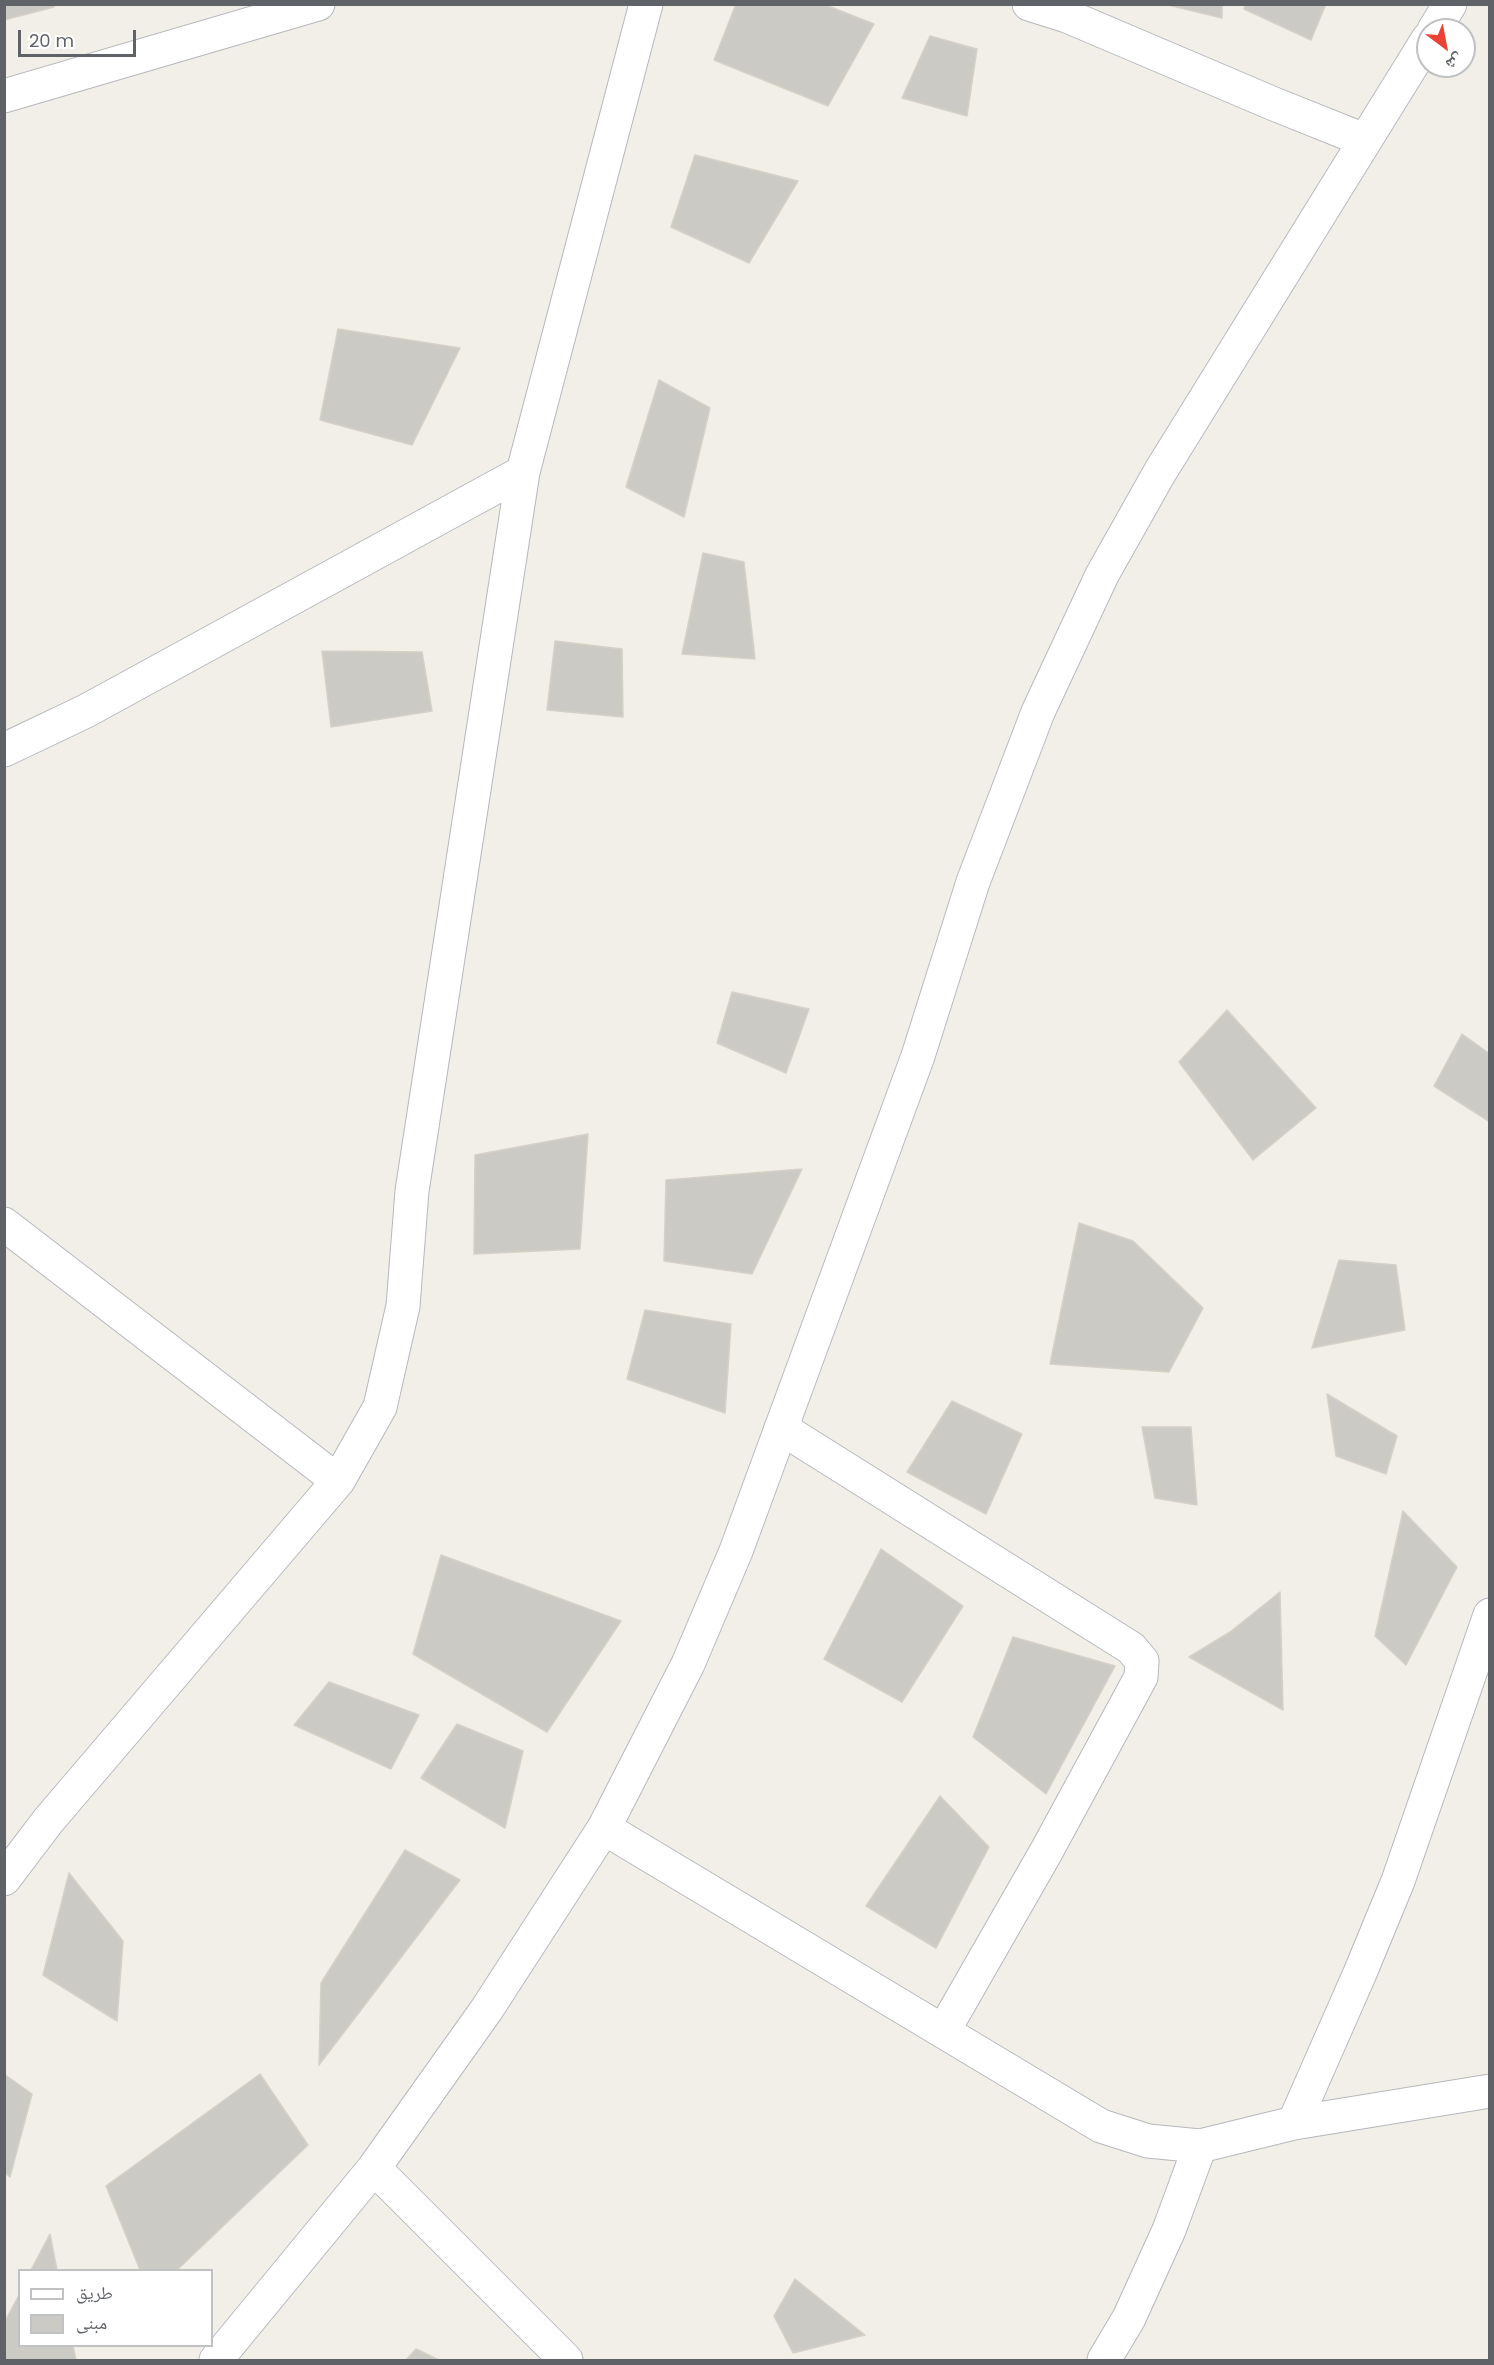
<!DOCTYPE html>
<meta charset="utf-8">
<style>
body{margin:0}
#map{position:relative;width:1494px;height:2365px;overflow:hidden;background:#f1efe8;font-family:Poppins,"Noto Naskh Arabic",sans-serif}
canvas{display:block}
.frame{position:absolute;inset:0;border:6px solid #5f6368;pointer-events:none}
.legend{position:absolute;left:18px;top:2269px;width:195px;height:78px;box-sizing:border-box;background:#fff;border:2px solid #bfc1c3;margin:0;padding:8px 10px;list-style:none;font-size:18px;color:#5f6368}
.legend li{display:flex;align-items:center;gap:12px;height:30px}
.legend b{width:30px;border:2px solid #bfc1c3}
.north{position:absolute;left:1416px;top:18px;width:60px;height:60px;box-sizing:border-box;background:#fff;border:2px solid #bfc1c3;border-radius:50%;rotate:148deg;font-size:16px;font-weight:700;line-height:24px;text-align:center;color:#5f6368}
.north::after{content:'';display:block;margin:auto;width:21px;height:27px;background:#ea4335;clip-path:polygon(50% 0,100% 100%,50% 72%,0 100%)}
.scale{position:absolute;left:18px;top:30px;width:118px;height:27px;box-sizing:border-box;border:3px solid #5f6368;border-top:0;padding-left:8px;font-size:18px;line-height:21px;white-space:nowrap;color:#5f6368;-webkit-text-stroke:4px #fff;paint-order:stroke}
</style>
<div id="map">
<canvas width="1494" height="2365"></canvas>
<div class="frame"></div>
<ul class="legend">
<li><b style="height:8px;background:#fff"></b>طريق</li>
<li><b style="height:16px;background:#cccac5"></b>مبنى</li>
</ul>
<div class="north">ش</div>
<div class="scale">20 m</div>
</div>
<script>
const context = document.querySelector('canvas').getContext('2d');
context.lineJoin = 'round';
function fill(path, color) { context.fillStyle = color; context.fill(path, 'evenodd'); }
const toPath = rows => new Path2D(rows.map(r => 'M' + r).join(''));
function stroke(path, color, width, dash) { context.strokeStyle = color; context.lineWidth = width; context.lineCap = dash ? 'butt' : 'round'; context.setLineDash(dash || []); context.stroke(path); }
const building = toPath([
 [4,4,53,4,54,7,4,20,4,4],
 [736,4,823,4,874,24,828,106,714,60,736,4],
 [1222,4,1222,18,1164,4,1222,4],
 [1245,4,1326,4,1311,40,1244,9,1245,4],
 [930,36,977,49,967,116,902,98,930,36],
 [695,155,798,181,749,263,671,227,695,155],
 [338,329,460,348,412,445,320,420,338,329],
 [659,380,710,408,684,517,626,487,659,380],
 [703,553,744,562,755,659,682,654,703,553],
 [555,641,622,649,623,717,547,710,555,641],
 [322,651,422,652,432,711,331,727,322,651],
 [732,992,809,1009,786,1073,717,1043,732,992],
 [1227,1010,1316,1108,1253,1160,1179,1062,1227,1010],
 [1462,1034,1490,1054,1490,1122,1434,1086,1462,1034],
 [588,1134,580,1249,474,1254,475,1155,588,1134],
 [802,1169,752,1274,664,1261,666,1180,802,1169],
 [1079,1223,1133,1241,1203,1308,1169,1372,1050,1364,1079,1223],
 [1339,1260,1396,1265,1405,1330,1312,1348,1339,1260],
 [645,1310,731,1324,725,1413,627,1379,645,1310],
 [1327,1394,1397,1436,1386,1474,1336,1456,1327,1394],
 [952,1401,1022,1434,986,1514,907,1472,952,1401],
 [1142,1427,1191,1427,1197,1505,1155,1498,1142,1427],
 [1403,1511,1457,1567,1406,1665,1375,1636,1403,1511],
 [881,1549,963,1606,902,1702,824,1659,881,1549],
 [441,1555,621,1621,547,1732,413,1654,441,1555],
 [1280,1592,1283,1710,1189,1657,1230,1632,1280,1592],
 [1013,1637,1115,1666,1046,1794,973,1737,1013,1637],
 [329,1682,419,1715,391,1769,294,1725,329,1682],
 [457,1724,523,1751,505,1828,421,1778,457,1724],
 [940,1796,989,1847,936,1948,866,1906,940,1796],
 [405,1850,460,1880,319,2065,321,1983,405,1850],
 [69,1873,123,1941,117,2021,43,1975,69,1873],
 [4,2074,32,2094,10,2177,4,2172,4,2074],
 [260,2074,308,2145,177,2270,140,2270,106,2186,260,2074],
 [50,2234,57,2270,31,2270,50,2234],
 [795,2279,865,2335,793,2353,774,2316,795,2279],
 [20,2293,20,2346,73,2346,76,2360,4,2360,4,2323,20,2293],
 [416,2349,439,2360,406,2360,416,2349]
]);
const minor = toPath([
 [1029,4,1067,16,1274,104,1364,140],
 [4,96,318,4],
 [4,750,86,711,523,472],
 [4,1224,338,1481],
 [781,1428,1131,1648,1142,1661,1141,1677,1046,1852,944,2030],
 [604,1828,1101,2126,1148,2141,1200,2146,1294,2123,1490,2091],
 [4,1879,48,1821,338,1481,380,1407,403,1306,412,1191,523,472,646,4],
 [1294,2123,1360,1973,1398,1881,1490,1615],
 [374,2168,566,2360],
 [1104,2360,1129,2318,1169,2230,1200,2146]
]);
const secondary = toPath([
 [1434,30,1450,4],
 [216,2360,374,2168,487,2009,604,1828,688,1664,736,1551,918,1056,973,882,1038,712,1102,575,1160,472,1428,39]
]);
fill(building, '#cccac5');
stroke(building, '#d6d1c6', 1.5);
stroke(minor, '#b5b8bc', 35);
stroke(secondary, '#b6babf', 35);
stroke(minor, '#fff', 33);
stroke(secondary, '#fff', 33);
</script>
